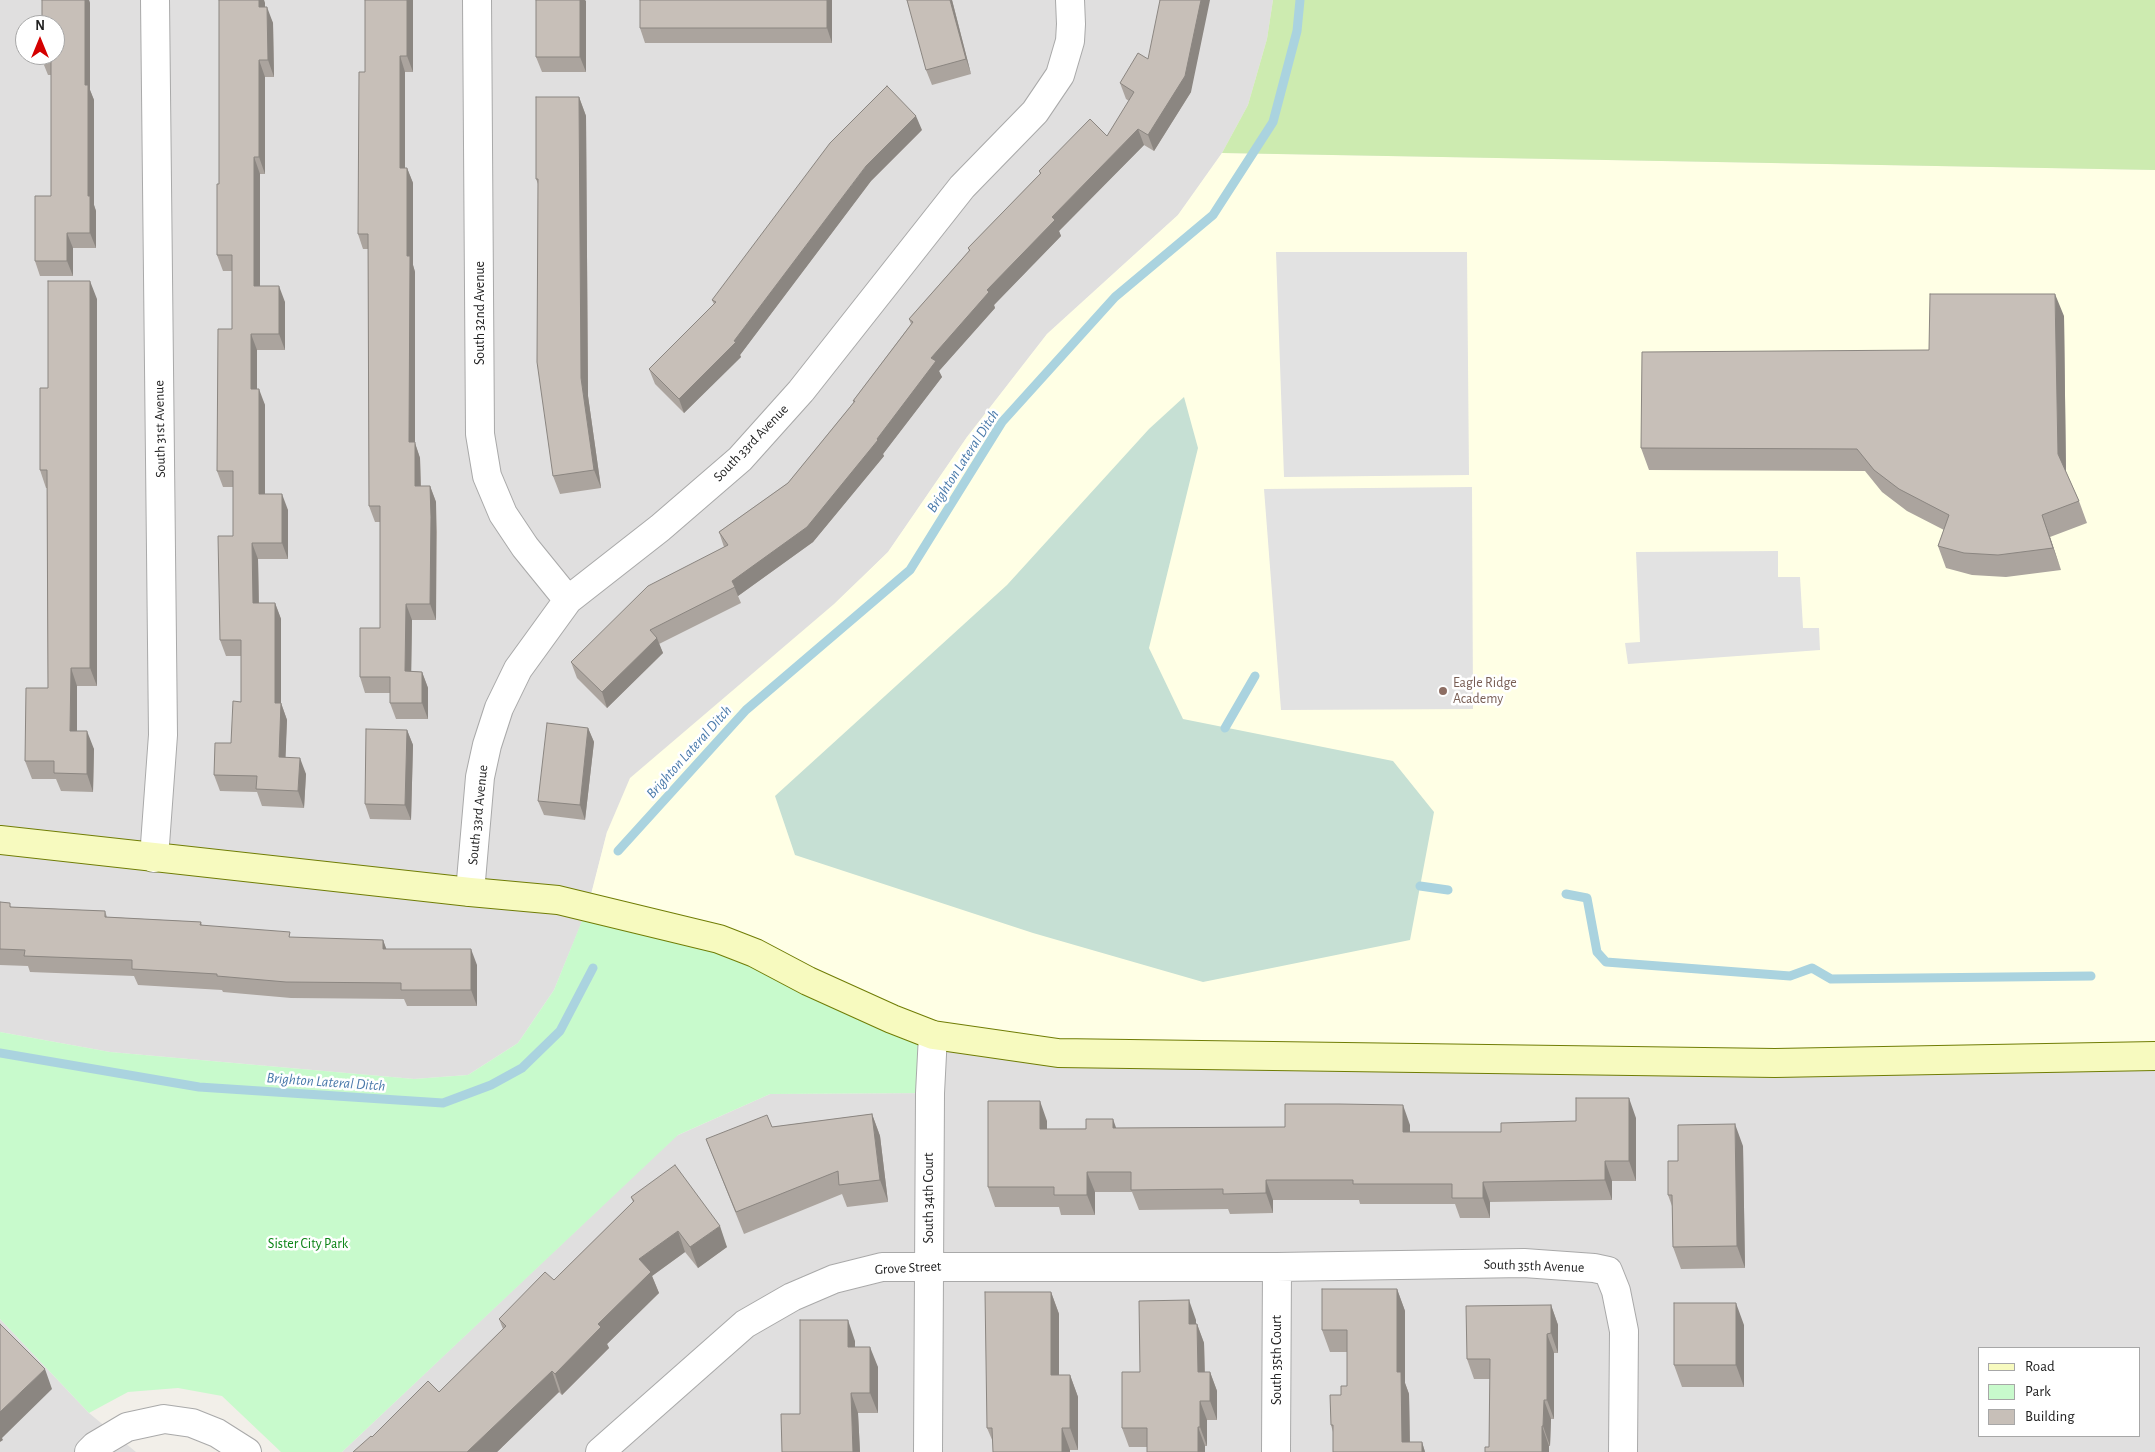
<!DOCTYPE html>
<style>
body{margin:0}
#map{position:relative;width:2155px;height:1452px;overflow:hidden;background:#f2efe9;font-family:"Alegreya Sans",sans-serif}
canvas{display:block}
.legend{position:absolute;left:1978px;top:1347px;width:162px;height:90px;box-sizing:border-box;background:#fff;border:1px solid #a7a7a7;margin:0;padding:6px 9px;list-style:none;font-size:15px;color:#222}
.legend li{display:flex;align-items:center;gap:10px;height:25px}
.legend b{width:25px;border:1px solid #a7a7a7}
.north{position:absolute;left:15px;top:15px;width:50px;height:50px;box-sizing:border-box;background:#fff;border:1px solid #a7a7a7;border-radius:50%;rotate:0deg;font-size:14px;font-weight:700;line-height:20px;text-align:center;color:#222}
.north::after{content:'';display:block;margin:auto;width:18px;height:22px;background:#d40000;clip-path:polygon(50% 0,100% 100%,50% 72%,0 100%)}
</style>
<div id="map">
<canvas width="2155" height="1452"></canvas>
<ul class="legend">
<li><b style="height:6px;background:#f7fabf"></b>Road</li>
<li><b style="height:14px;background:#c8facc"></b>Park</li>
<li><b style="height:14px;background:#c7bfb8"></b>Building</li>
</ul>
<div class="north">N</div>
</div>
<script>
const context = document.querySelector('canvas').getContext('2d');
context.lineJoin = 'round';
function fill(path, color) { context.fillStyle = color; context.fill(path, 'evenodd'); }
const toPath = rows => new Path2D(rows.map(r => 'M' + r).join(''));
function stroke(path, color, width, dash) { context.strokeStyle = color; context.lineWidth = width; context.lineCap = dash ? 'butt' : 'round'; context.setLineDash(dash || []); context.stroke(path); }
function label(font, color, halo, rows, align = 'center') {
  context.font = font + ' "Alegreya Sans",sans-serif'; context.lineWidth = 5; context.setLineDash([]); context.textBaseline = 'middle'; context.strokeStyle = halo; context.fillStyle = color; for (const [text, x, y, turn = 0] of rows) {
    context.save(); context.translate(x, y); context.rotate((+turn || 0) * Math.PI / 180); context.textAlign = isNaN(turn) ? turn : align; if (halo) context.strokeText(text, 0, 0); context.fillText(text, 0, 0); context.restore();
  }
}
const residential = toPath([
 [0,0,1273,0,1267,39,1248,105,1222,153,1178,215,1047,334,967,437,888,552,607,832,588,907,554,990,518,1043,468,1075,414,1079,110,1052,0,1032],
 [25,25,55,25,55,55,25,55],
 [933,1035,2155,1060,2155,1452,342,1452,676,1136,770,1094,930,1093],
 [1979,1348,2139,1348,2139,1436,1979,1436],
 [0,1319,89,1413,136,1452,0,1452]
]);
const education = toPath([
 [1222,153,2155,170,2155,1056,1508,1060,933,1035,588,906,607,832,630,778,834,604,888,552,967,437,1047,334,1178,215]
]);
const grass = toPath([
 [1273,0,2155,0,2155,170,1222,153,1248,105,1267,39]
]);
const wetland = toPath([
 [1184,397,1198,448,1149,648,1183,719,1393,761,1434,812,1410,940,1203,982,1033,933,795,855,775,796,1007,585,1149,429]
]);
const park = toPath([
 [588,906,719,939,933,1035,930,1093,770,1094,678,1135,342,1452,281,1452,222,1396,178,1388,128,1392,89,1413,0,1319,0,1032,110,1052,414,1079,468,1075,518,1043,554,990]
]);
const parking = toPath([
 [1276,252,1467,252,1469,475,1284,477],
 [1472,487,1473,709,1281,710,1264,489],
 [1778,551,1778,577,1800,577,1803,628,1819,628,1820,650,1628,664,1625,643,1640,642,1636,552]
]);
const stream = toPath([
 [1225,728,1255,676],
 [618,851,746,710,910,570,1002,422,1115,297,1213,215,1273,122,1297,31,1300,0],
 [1420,886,1448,890],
 [1566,894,1587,898,1597,952,1606,962,1790,976,1812,968,1831,979,2091,976],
 [0,1053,199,1087,443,1103,491,1085,522,1068,560,1031,593,968]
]);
const street = toPath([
 [477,0,480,434,487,476,503,514,525,547,568,600],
 [154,858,163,735,155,0],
 [470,892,480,777,487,745,499,708,518,669,568,600,660,528,740,459,801,391,962,187,1035,112,1060,75,1070,41,1071,24,1070,0],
 [89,1452,95,1446,127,1427,164,1419,192,1423,217,1433,247,1452],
 [600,1452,745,1324,792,1297,834,1279,882,1267,1277,1267,1524,1263,1594,1268,1608,1271,1616,1291,1624,1331,1623,1452],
 [928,1452,930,1093,933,1035],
 [1276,1452,1277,1267]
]);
const secondary = toPath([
 [0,840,470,892,558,900,719,939,755,953,808,981,892,1019,933,1035,1058,1053,1775,1063,2155,1056]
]);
const wall = toPath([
 [42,0,89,0,90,3,90,90,94,100,94,205,96,211,96,248,73,248,73,276,40,276,35,261,51,196,51,75,48,75,42,60],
 [219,0,264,0,265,7,273,23,274,77,265,77,265,174,260,174,260,286,285,302,285,350,257,350,257,389,265,405,265,494,288,510,288,559,258,559,259,603,275,603,281,619,281,703,287,720,285,757,306,774,304,808,262,806,257,792,220,791,214,775,231,743,241,702,241,656,226,656,220,640,233,536,233,487,223,487,217,471,232,329,232,271,223,271,217,255,219,184],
 [413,0,413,72,405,72,405,168,407,168,413,183,413,265,415,272,415,443,420,458,421,486,430,486,436,502,437,532,436,620,412,620,411,671,422,672,428,688,428,719,396,719,390,703,390,693,365,693,360,677,380,628,380,522,375,522,369,506,368,249,363,249,358,234],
 [832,0,832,43,645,43,640,28],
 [952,0,971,74,932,85,926,70],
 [586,1,586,72,542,72,536,57],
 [1120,83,1191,92,1154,151,1144,145,1059,231,1061,236,994,305,995,308,939,371,942,377,883,454,884,456,813,542,738,596,741,603,659,644,663,653,607,708,577,678,571,662,724,547,719,532,788,483,854,402,853,401,911,324,909,319,969,251,968,248,1040,174,1039,171,1107,136,1129,101,1126,99],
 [579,97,586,116,588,396,601,488,560,494,553,476,538,184,536,179],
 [922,130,871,181,740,355,741,357,684,413,655,384,649,369,714,304,712,300],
 [97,299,97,686,77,686,77,731,94,749,93,792,61,791,56,779,32,779,25,761,48,688,47,488,46,488,40,470,48,388],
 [2064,316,2066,472,2079,501,2087,523,2050,537,2061,570,2006,577,1972,575,1946,568,1938,546,1944,530,1907,511,1882,492,1865,471,1649,470,1641,448,1929,350],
 [588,728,594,742,585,820,544,815,538,801],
 [407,730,413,745,411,820,370,819,365,804],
 [0,902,12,907,105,911,107,917,201,922,202,925,291,938,383,940,386,949,477,965,477,1006,407,1006,404,999,291,998,223,992,222,990,138,985,134,976,30,972,28,966,0,965],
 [872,1114,880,1136,888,1202,847,1207,842,1194,744,1234,706,1139,772,1127],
 [1636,1118,1636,1181,1612,1181,1612,1200,1490,1202,1490,1218,1460,1218,1455,1204,1360,1204,1359,1200,1273,1200,1273,1213,1230,1214,1228,1209,1139,1210,1132,1192,1095,1192,1095,1215,1061,1215,1059,1207,995,1207,988,1187,1047,1121,1047,1129,1285,1127,1410,1125,1410,1132,1501,1132,1576,1121],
 [1743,1146,1745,1268,1681,1269,1673,1247,1672,1206,1668,1195,1678,1161],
 [631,1197,727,1247,698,1268,685,1252,652,1276,659,1293,607,1344,609,1348,562,1395,559,1392,497,1452,353,1452,372,1437,439,1392,503,1329,499,1319,554,1280,633,1202],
 [1397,1289,1405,1311,1405,1383,1409,1394,1410,1442,1422,1442,1425,1452,1333,1452,1333,1432,1331,1425,1341,1395,1347,1386,1347,1352,1330,1352,1322,1330],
 [1051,1292,1059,1314,1059,1375,1070,1375,1078,1397,1078,1450,1070,1450,1070,1452,993,1452,993,1442,987,1428],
 [1551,1305,1558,1325,1558,1353,1554,1353,1554,1419,1551,1419,1550,1446,1489,1447,1490,1379,1474,1379,1467,1359],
 [1196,1320,1196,1324,1197,1324,1204,1343,1205,1372,1210,1372,1217,1391,1217,1420,1207,1420,1207,1446,1205,1446,1205,1452,1147,1447,1129,1447,1122,1428,1140,1372],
 [1744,1325,1744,1387,1682,1387,1674,1365],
 [855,1341,855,1347,878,1367,878,1413,858,1413,860,1452,782,1452,800,1414]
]);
const shadedWall = toPath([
 [85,0,89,0,90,3,90,90,94,100,94,205,96,211,96,248,90,233,88,196,85,85],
 [259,0,264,0,265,3,265,23,259,7],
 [407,0,413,0,413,72,407,56],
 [580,0,585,0,586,1,586,72,580,57],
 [827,0,832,0,832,43,827,28],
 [950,0,952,0,971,74,966,59],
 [1201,0,1210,0,1191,92,1154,151,1148,135],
 [267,7,273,23,274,77,268,60],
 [400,56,405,72,405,183,400,168],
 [259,60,265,77,265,174,259,157],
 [579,97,586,116,588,396,601,488,594,470,581,378],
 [916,116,922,130,871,181,740,355,741,357,684,413,679,399,734,341,866,166],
 [1138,129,1144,145,1059,231,1061,236,994,305,995,308,939,371,942,377,883,454,884,456,813,542,738,596,732,581,931,358,987,290,1052,217],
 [254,157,260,174,260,302,254,286],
 [407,168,413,183,413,265,415,272,415,443,420,458,421,502,415,486,409,442,407,256],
 [67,233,73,248,73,276,67,261],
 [90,281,97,299,97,686,90,668],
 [279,286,285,302,285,350,279,334],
 [2055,294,2064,316,2066,476,2058,454],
 [251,334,257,350,257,405,251,389],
 [259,389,265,405,265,510,259,494],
 [430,486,436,502,436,620,430,604],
 [282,494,288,510,288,559,282,543],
 [2042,515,2050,537,2061,570,2053,548],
 [252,543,258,559,259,619,253,603],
 [275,603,281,619,281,708,281,703,287,720,285,773,279,757,275,703],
 [406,604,412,620,411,687,405,671],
 [657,638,663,653,607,708,602,692],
 [71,668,77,686,77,749,70,731],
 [422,672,428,688,428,719,422,703],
 [588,728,594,742,585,820,580,805],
 [407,730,413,745,411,820,405,805],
 [87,731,94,749,93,792,87,774],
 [300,758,306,774,304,808,298,791],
 [383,940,389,956,383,949],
 [471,949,477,965,477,1006,471,990],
 [1629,1098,1636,1118,1636,1181,1629,1161],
 [1040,1101,1047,1121,1047,1149,1040,1129],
 [1403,1105,1410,1125,1410,1152,1403,1132],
 [872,1114,880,1136,888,1202,880,1180],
 [1113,1119,1120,1139,1113,1128],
 [1735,1124,1743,1146,1745,1268,1737,1246],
 [1605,1161,1612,1181,1612,1200,1605,1180],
 [1087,1172,1095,1192,1095,1215,1087,1195],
 [1266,1180,1273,1200,1273,1213,1266,1193],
 [1483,1182,1490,1202,1490,1218,1483,1198],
 [720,1226,727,1247,698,1268,690,1247],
 [678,1231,685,1252,652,1276,659,1293,607,1344,609,1348,562,1395,555,1374,598,1324,639,1259],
 [1397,1289,1405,1311,1405,1383,1409,1394,1410,1452,1402,1442,1397,1372],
 [1051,1292,1059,1314,1059,1397,1051,1375],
 [1189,1300,1196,1320,1196,1343,1189,1324],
 [1736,1303,1744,1325,1744,1387,1736,1365],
 [1551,1305,1558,1325,1558,1353,1551,1333],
 [848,1320,855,1341,855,1367,848,1347],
 [1197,1324,1204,1343,1205,1391,1198,1372],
 [1547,1334,1554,1353,1554,1419,1547,1400],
 [870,1347,878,1367,878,1413,870,1393],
 [45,1369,52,1389,2,1438,3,1440,0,1442,0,1412],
 [552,1371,559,1392,497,1452,467,1452],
 [1210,1372,1217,1391,1217,1420,1210,1401],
 [1070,1375,1078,1397,1078,1450,1070,1428],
 [851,1393,858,1413,860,1452,853,1452],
 [1544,1400,1551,1419,1550,1446,1543,1426],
 [1200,1401,1207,1420,1207,1446,1200,1427],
 [1542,1426,1549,1446,1549,1452,1542,1452],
 [1198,1427,1205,1446,1205,1452,1198,1452],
 [1062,1428,1070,1450,1070,1452,1062,1452],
 [1422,1442,1425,1452,1422,1452]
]);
const building = toPath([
 [42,0,85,0,85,85,88,85,88,196,90,196,90,233,67,233,67,261,35,261,35,196,51,196,51,60,42,60,42,55,55,55,55,25,42,25,42,0],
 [219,0,259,0,259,7,267,7,268,60,259,60,259,157,254,157,254,286,279,286,279,334,251,334,251,389,259,389,259,494,282,494,282,543,252,543,253,603,275,603,275,703,281,703,279,757,300,758,298,791,256,789,257,776,214,775,215,743,231,743,233,701,241,702,241,640,220,640,218,536,233,536,233,471,217,471,218,329,232,329,232,255,217,255,217,184,219,184,219,0],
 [365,0,407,0,407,56,400,56,400,168,407,168,407,256,410,256,409,442,415,442,415,486,430,486,431,517,430,604,406,604,405,671,422,672,422,703,390,703,390,677,360,677,360,628,380,628,380,506,369,506,368,234,358,234,359,72,365,72,365,0],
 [536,0,580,0,580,57,536,57,536,0],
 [640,0,827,0,827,28,640,28,640,0],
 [907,0,950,0,966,59,926,70,907,0],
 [1160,0,1201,0,1185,76,1148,135,1138,129,1052,217,1055,220,987,290,989,292,931,358,936,361,877,439,878,440,807,527,732,581,735,587,650,630,657,638,602,692,571,662,648,586,728,545,719,532,788,483,855,401,853,401,913,322,909,319,970,250,968,248,1041,173,1039,171,1090,119,1107,136,1134,92,1120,83,1138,53,1148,59,1160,0],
 [887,86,916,116,866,166,734,341,736,342,679,399,649,369,716,302,712,300,830,143,887,86],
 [536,97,579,97,581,378,594,470,553,476,537,362,538,179,536,179,536,97],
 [48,281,90,281,90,668,71,668,70,731,87,731,87,774,54,773,54,761,25,761,26,688,48,688,47,470,40,470,40,388,48,388,48,281],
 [1930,294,2055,294,2058,454,2079,501,2042,515,2053,548,1998,555,1964,553,1938,546,1949,515,1899,489,1874,470,1857,449,1641,448,1642,352,1929,350,1930,294],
 [547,723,588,728,580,805,538,801,547,723],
 [366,729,407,730,405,805,365,804,366,729],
 [0,902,10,903,10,907,105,911,105,917,201,922,200,925,290,932,289,937,383,940,383,949,471,949,471,990,401,990,401,983,286,982,217,976,217,974,132,969,132,960,24,956,25,950,0,949,0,902],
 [1576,1098,1629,1098,1629,1161,1605,1161,1605,1180,1483,1182,1483,1198,1452,1198,1452,1184,1353,1184,1353,1180,1266,1180,1266,1193,1223,1194,1223,1189,1131,1190,1131,1172,1087,1172,1087,1195,1054,1195,1054,1187,988,1187,988,1101,1040,1101,1040,1129,1086,1129,1086,1119,1113,1119,1113,1128,1285,1127,1285,1104,1339,1104,1403,1105,1403,1132,1501,1132,1501,1123,1576,1121,1576,1098],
 [872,1114,880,1180,839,1185,838,1171,736,1212,706,1139,767,1115,772,1127,872,1114],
 [1735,1124,1737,1246,1673,1247,1672,1195,1668,1195,1668,1161,1678,1161,1678,1125,1735,1124],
 [675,1165,720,1226,690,1247,678,1231,639,1259,651,1272,598,1324,601,1327,555,1374,552,1371,467,1452,353,1452,371,1436,372,1437,428,1381,439,1392,506,1326,499,1319,545,1272,554,1280,634,1201,631,1197,675,1165],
 [1322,1289,1397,1289,1397,1372,1401,1372,1402,1442,1422,1442,1422,1452,1333,1452,1333,1425,1331,1425,1330,1395,1341,1395,1341,1386,1347,1386,1347,1330,1322,1330,1322,1289],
 [985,1292,1051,1292,1051,1375,1070,1375,1070,1428,1062,1428,1062,1452,993,1452,992,1428,987,1428,985,1292],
 [1189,1300,1189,1324,1197,1324,1198,1372,1210,1372,1210,1401,1200,1401,1200,1427,1198,1427,1198,1452,1147,1452,1147,1428,1122,1428,1122,1372,1140,1372,1139,1301,1189,1300],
 [1674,1303,1736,1303,1736,1365,1674,1365,1674,1303],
 [1551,1305,1551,1333,1547,1334,1547,1400,1544,1400,1543,1426,1542,1426,1542,1452,1485,1452,1485,1447,1489,1447,1490,1359,1467,1359,1466,1306,1551,1305],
 [800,1320,848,1320,848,1347,870,1347,870,1393,851,1393,853,1452,782,1452,781,1414,800,1414,800,1320],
 [0,1324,45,1369,0,1412,0,1324]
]);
const markers = [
 [1443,691,5,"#8d6e63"]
];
const streetNames = [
 ["South 32nd Avenue",480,313,-90],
 ["South 31st Avenue",160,429,-91],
 ["South 33rd Avenue",751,443,-46],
 ["South 33rd Avenue",478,815,-84],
 ["South 34th Court",929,1198,-90],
 ["South 35th Avenue",1534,1266,2],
 ["Grove Street",908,1268,-3],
 ["South 35th Court",1277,1360,-90]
];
const educationNames = [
 ["Eagle Ridge",1453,683],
 ["Academy",1453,699]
];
const parkNames = [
 ["Sister City Park",308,1244]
];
const waterNames = [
 ["Brighton Lateral Ditch",963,461,-57],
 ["Brighton Lateral Ditch",689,752,-48],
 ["Brighton Lateral Ditch",326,1082,4]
];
fill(residential, '#e0dfdf');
fill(education, '#ffffe5');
fill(grass, '#cdebb0');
fill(wetland, '#c6e0d4');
fill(park, '#c8facc');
fill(parking, '#e2e2e2');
stroke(stream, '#aad3df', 9);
stroke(street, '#a9a9a9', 30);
stroke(secondary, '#707d05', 30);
stroke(street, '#fff', 28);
stroke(secondary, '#f7fabf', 28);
fill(wall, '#aba49e');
fill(shadedWall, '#8b8681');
fill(building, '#c7bfb8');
stroke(building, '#8b8681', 1);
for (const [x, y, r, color] of markers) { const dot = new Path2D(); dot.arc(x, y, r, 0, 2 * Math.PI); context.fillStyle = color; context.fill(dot); stroke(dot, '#fff', 2); }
label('14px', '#222', '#fff', streetNames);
label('14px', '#785e54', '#fff', educationNames, 'left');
label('14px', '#0c8416', '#fff', parkNames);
label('italic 15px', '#4a7aab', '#fff', waterNames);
</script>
